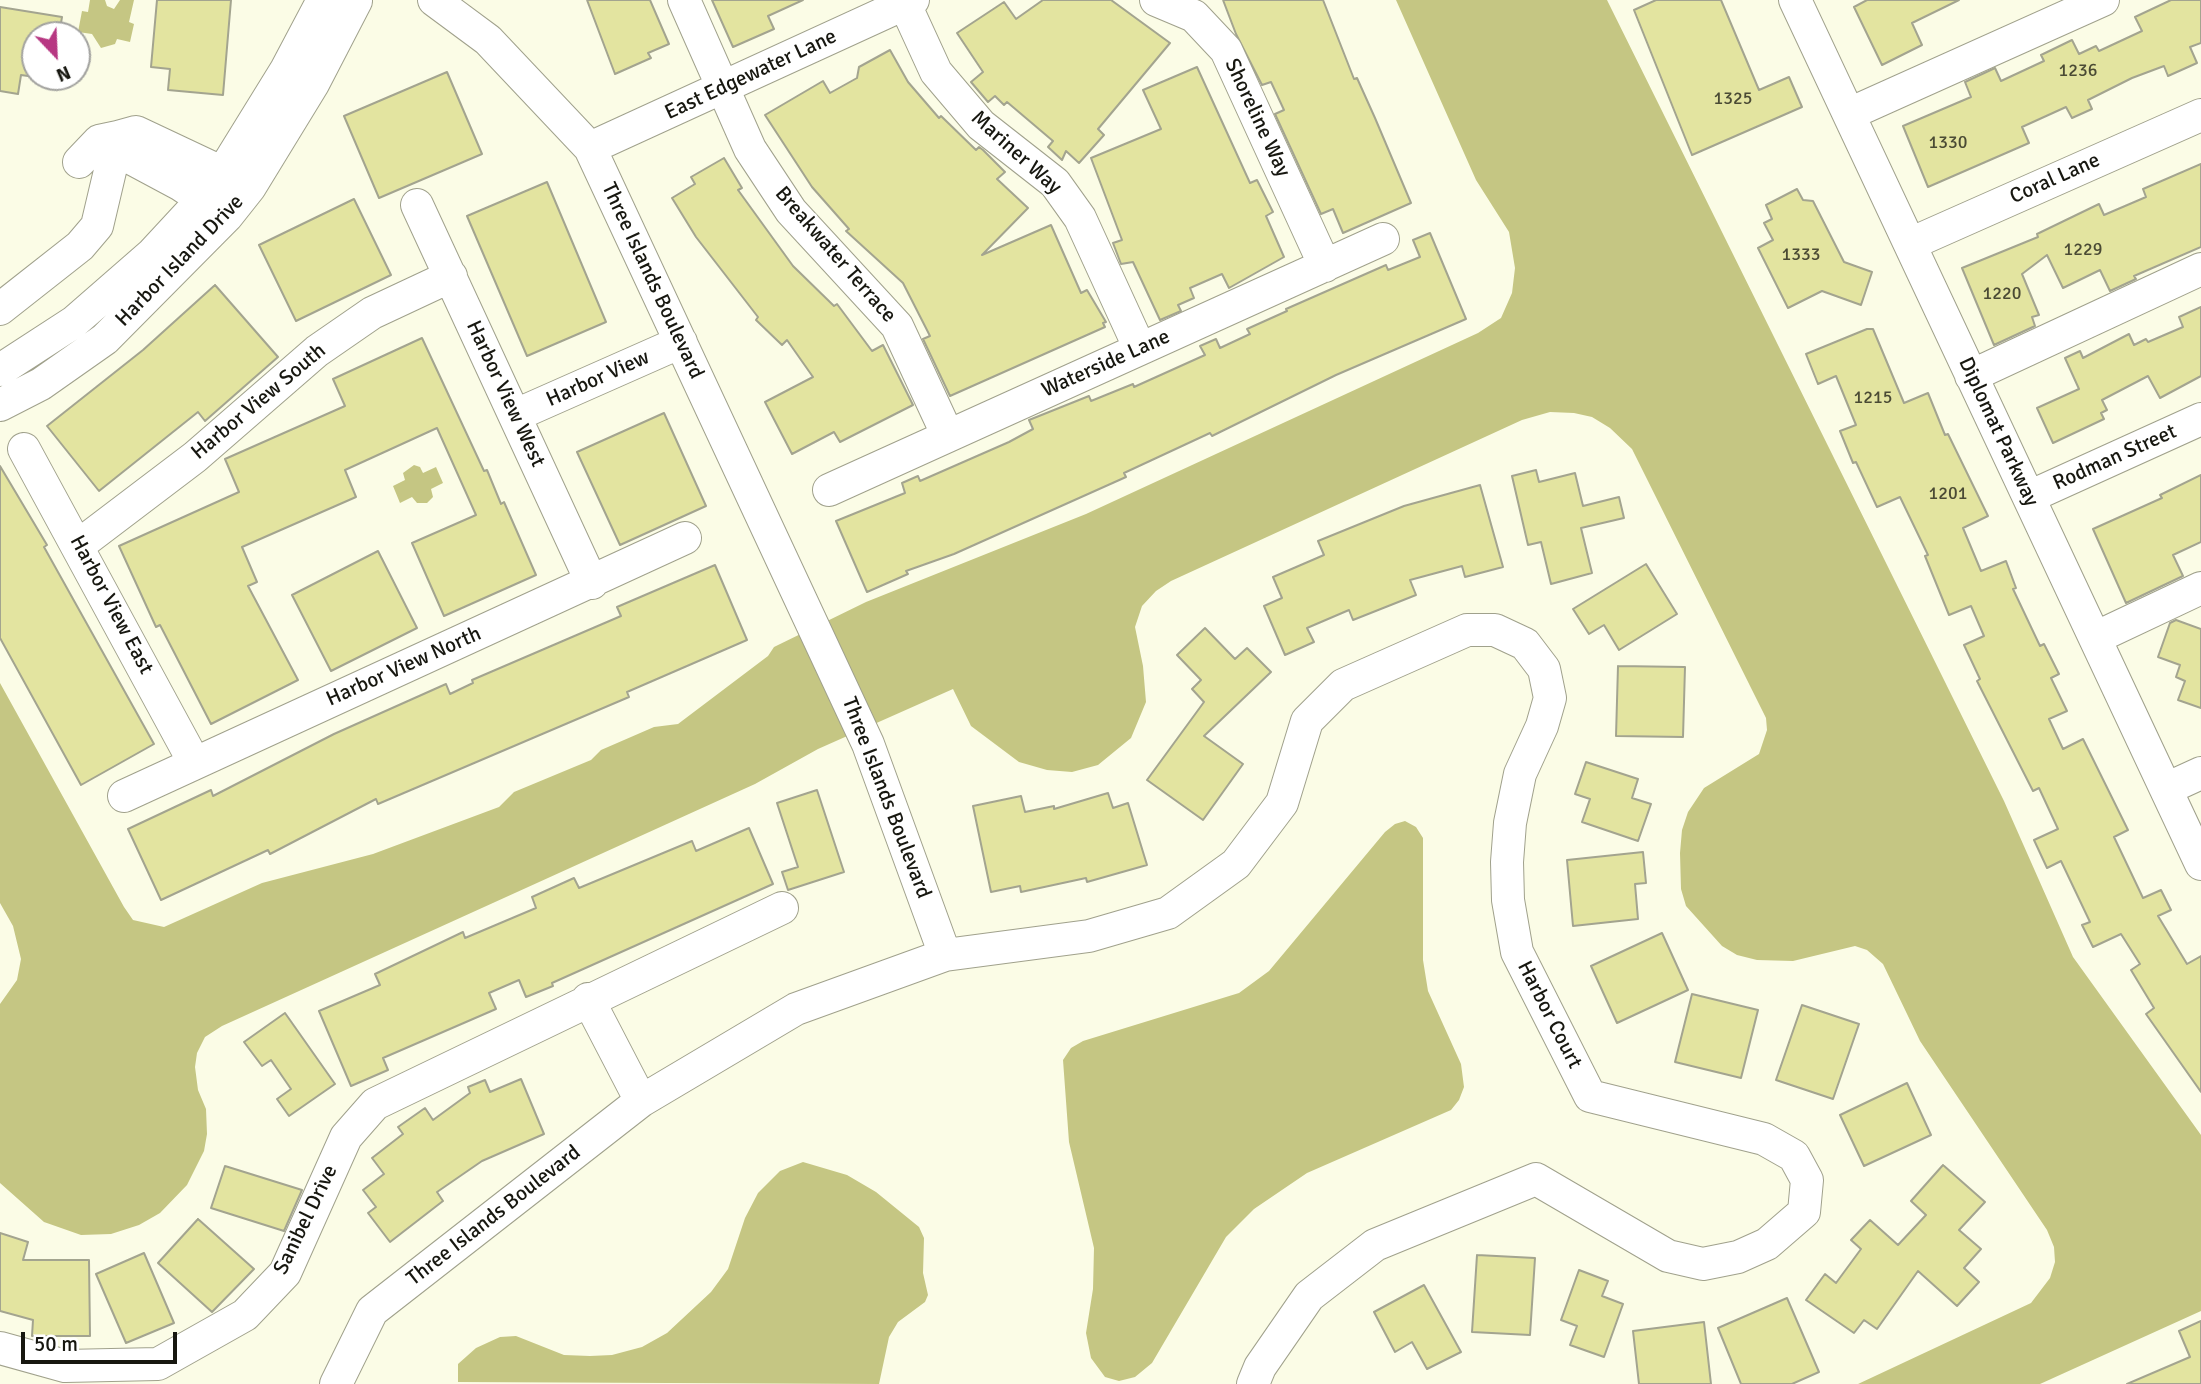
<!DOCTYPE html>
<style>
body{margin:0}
#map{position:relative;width:2201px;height:1384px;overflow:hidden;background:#fbfce6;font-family:Signika,sans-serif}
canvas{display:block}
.north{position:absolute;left:21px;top:21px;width:70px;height:70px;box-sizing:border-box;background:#fff;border:2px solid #a2a29f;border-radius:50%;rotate:157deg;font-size:19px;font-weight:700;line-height:28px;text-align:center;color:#171710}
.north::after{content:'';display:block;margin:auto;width:24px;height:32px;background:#b73782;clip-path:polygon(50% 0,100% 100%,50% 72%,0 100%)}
.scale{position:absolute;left:21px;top:1332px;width:156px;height:32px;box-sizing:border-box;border:4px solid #171710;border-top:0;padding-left:9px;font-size:21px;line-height:24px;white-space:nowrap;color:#171710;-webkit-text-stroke:5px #fff;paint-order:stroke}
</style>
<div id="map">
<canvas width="2201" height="1384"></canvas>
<div class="north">N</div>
<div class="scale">50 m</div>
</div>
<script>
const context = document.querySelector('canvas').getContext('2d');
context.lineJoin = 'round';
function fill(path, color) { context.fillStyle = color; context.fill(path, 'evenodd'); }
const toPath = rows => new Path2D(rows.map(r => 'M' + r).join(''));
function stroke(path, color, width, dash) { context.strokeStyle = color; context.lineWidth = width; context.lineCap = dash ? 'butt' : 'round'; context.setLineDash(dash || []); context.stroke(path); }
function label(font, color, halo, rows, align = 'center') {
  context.font = font + ' Signika,sans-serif'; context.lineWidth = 5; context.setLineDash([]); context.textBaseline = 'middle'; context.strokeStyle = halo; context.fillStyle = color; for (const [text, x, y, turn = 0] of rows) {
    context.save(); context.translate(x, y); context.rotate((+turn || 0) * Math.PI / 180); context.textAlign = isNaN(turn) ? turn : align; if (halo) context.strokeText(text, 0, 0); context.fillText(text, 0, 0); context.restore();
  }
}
const water = toPath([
 [90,0,105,0,107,6,114,9,120,0,134,0,129,22,134,24,130,42,117,39,115,44,101,48,92,34,78,32,82,11,88,12],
 [1396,0,1607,0,2004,801,2073,957,2201,1135,2201,1311,2040,1384,1858,1384,2031,1303,2050,1278,2055,1262,2054,1247,2047,1230,1920,1041,1883,964,1867,950,1855,946,1793,961,1757,960,1737,955,1722,946,1686,906,1681,889,1680,853,1682,830,1688,812,1704,788,1759,754,1767,730,1766,718,1632,449,1610,428,1592,417,1574,413,1550,412,1522,420,1171,581,1156,591,1142,606,1135,627,1143,666,1146,702,1131,738,1098,765,1072,772,1047,770,1019,762,971,726,953,689,818,749,755,784,222,1026,205,1037,197,1053,195,1067,198,1090,206,1109,207,1134,204,1151,187,1185,160,1213,139,1225,111,1234,81,1235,44,1222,0,1183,0,1004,17,980,21,959,13,926,0,903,0,683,124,907,133,920,164,927,262,883,373,854,499,807,514,792,591,760,601,750,654,727,678,724,768,656,774,647,866,602,1086,514,1478,333,1501,318,1512,293,1515,268,1509,232,1476,180],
 [414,465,420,467,423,473,436,467,443,483,431,489,433,497,427,503,417,503,412,497,400,503,393,486,405,480,403,473],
 [1405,821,1416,827,1423,838,1423,960,1428,991,1461,1064,1464,1087,1459,1100,1451,1110,1307,1173,1254,1209,1226,1237,1152,1363,1135,1377,1119,1381,1105,1377,1091,1358,1086,1333,1093,1289,1094,1248,1069,1142,1063,1060,1071,1048,1083,1041,1239,993,1269,971,1385,832,1395,824],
 [803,1162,847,1175,876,1192,919,1227,924,1238,923,1273,928,1295,925,1302,898,1322,889,1337,879,1384,458,1382,458,1364,476,1348,500,1337,516,1336,564,1355,590,1356,612,1355,642,1347,667,1333,711,1292,728,1269,745,1218,758,1193,780,1171]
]);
const building = toPath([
 [157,0,231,0,223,95,168,90,170,69,151,67,157,0],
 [587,0,650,0,669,44,648,53,651,58,615,74,587,0],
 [712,0,803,0,768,16,774,29,733,47,712,0],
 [1043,0,1111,0,1170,43,1098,129,1104,135,1079,163,1066,151,1062,160,1048,147,1053,141,1007,102,1004,105,995,96,988,102,971,82,983,72,957,33,1004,2,1016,19,1043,0],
 [1223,0,1323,0,1354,79,1357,78,1375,118,1411,203,1343,233,1333,209,1321,214,1275,114,1284,110,1271,82,1262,85,1236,34,1223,0],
 [1656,0,1721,0,1759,90,1789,77,1802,107,1692,155,1634,10,1656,0],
 [1867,0,1959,0,1912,23,1922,45,1882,65,1854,7,1867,0],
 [2171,0,2201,0,2201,43,2190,47,2197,63,2168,76,2164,66,2132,78,2088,100,2092,109,2072,118,2066,107,2022,127,2029,143,1928,187,1903,126,1971,97,1965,82,1995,68,2001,81,2044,61,2041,55,2072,40,2079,54,2096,46,2099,51,2142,31,2135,17,2171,0],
 [0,7,62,17,59,35,35,35,35,77,21,75,18,94,0,91,0,7],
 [890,50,908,82,939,118,941,116,976,150,979,147,983,150,1005,172,997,179,1028,208,982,255,1051,225,1081,293,1087,290,1106,322,1103,323,1105,327,950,396,923,339,930,336,903,283,846,231,849,229,812,187,765,115,823,81,830,93,857,78,859,67,890,50],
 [1197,67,1250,183,1257,180,1273,212,1266,216,1284,257,1229,288,1222,274,1190,288,1194,298,1178,305,1181,311,1160,320,1133,262,1121,264,1113,243,1122,240,1091,158,1161,129,1143,90,1197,67],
 [447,72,482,154,379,198,344,116,447,72],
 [724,158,742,188,738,190,793,266,834,306,837,304,872,351,883,345,913,405,840,442,834,432,792,454,765,402,813,377,787,340,782,345,756,320,758,317,696,237,672,198,695,184,691,177,724,158],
 [2201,164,2201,247,2134,276,2136,279,2110,291,2100,270,2063,288,2047,255,2022,274,2039,315,2032,317,2035,326,1994,345,1962,268,2038,237,2037,234,2099,204,2104,215,2146,197,2143,189,2201,164],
 [547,182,606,322,527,356,467,216,547,182],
 [1797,189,1803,200,1813,201,1844,262,1872,272,1861,305,1822,291,1788,308,1758,248,1773,240,1764,223,1772,219,1766,205,1797,189],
 [354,199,391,275,296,321,259,245,354,199],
 [1430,233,1466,319,1336,375,1212,436,1210,433,1124,473,1126,477,954,554,906,571,908,574,867,592,836,521,905,493,902,483,918,476,920,481,1009,442,1033,429,1029,420,1089,396,1091,401,1133,384,1134,387,1205,355,1200,346,1216,339,1220,348,1250,334,1247,329,1287,311,1286,309,1386,265,1388,270,1420,257,1413,240,1430,233],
 [215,285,278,357,205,421,198,412,99,491,47,426,143,350,215,285],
 [2201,307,2201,376,2160,398,2148,376,2102,400,2107,410,2101,413,2104,419,2053,443,2037,408,2079,389,2065,358,2080,351,2083,358,2129,334,2134,345,2146,339,2148,342,2183,327,2179,317,2201,307],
 [1867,329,1873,329,1904,403,1928,393,1945,435,1948,434,1988,516,1963,528,1981,571,2006,561,2016,588,2013,589,2040,646,2044,644,2059,674,2051,678,2067,711,2049,719,2063,749,2083,739,2128,830,2114,837,2143,898,2161,890,2171,910,2158,916,2187,964,2201,956,2201,1092,2146,1014,2154,1008,2131,970,2140,964,2121,934,2093,947,2082,925,2090,922,2061,861,2047,868,2034,840,2058,829,2039,788,2033,791,1977,681,1980,679,1964,645,1984,636,1971,606,1949,615,1925,556,1928,555,1900,497,1877,507,1856,462,1853,463,1840,431,1856,425,1836,376,1818,384,1806,354,1867,329],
 [422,338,484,471,487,470,501,504,504,502,536,575,444,616,412,543,476,515,437,428,345,470,356,497,242,547,257,582,248,586,298,680,211,724,160,625,156,627,119,546,239,492,225,459,345,406,333,379,422,338],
 [664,413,706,506,620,545,577,452,664,413],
 [0,466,47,545,44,547,154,744,81,785,0,638,0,466],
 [1536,470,1539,482,1575,473,1583,506,1619,497,1624,518,1581,528,1592,573,1551,584,1541,542,1528,545,1512,476,1536,470],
 [2201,475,2201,542,2173,555,2183,576,2126,603,2093,529,2162,498,2160,495,2201,475],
 [1480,485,1503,567,1465,577,1462,566,1410,580,1416,595,1353,620,1349,610,1307,628,1314,642,1285,655,1264,606,1282,598,1273,577,1324,555,1318,541,1404,506,1480,485],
 [378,551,417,628,331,671,292,595,378,551],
 [1646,564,1677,614,1619,650,1604,625,1589,634,1573,609,1646,564],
 [715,565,747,640,627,692,629,697,378,804,376,799,270,854,268,850,161,900,128,829,211,790,213,796,334,734,446,684,450,694,473,683,472,680,621,616,617,607,715,565],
 [2176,620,2201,629,2201,708,2178,700,2185,681,2176,677,2180,665,2158,657,2170,623,2176,620],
 [1205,628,1235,659,1247,648,1271,672,1204,736,1243,764,1203,820,1147,780,1204,702,1192,689,1201,680,1177,655,1205,628],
 [1618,666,1685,667,1683,737,1616,736,1618,666],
 [1586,762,1638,779,1632,798,1651,804,1638,841,1582,822,1590,799,1575,794,1586,762],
 [817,790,844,872,788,890,782,872,798,867,777,803,817,790],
 [1108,793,1113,808,1128,803,1147,865,1087,882,1086,878,1021,892,1020,886,991,892,973,806,1021,796,1025,812,1054,806,1054,809,1108,793],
 [749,828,773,884,552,983,553,986,526,997,519,980,489,993,496,1009,383,1058,388,1070,351,1086,319,1011,380,985,375,974,463,932,465,938,536,908,532,897,574,878,579,888,692,841,696,851,749,828],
 [1643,852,1646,883,1635,884,1638,919,1573,926,1567,860,1643,852],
 [1662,933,1688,990,1617,1023,1591,966,1662,933],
 [1692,994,1758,1010,1741,1078,1675,1062,1692,994],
 [1802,1005,1859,1024,1833,1099,1776,1080,1802,1005],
 [285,1013,335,1084,289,1116,277,1099,291,1089,271,1060,262,1066,244,1042,285,1013],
 [521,1079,544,1134,482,1161,437,1192,443,1201,390,1242,368,1213,376,1207,363,1190,384,1174,372,1158,403,1134,398,1127,425,1108,433,1120,470,1093,468,1087,485,1080,490,1092,521,1079],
 [1907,1083,1931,1135,1864,1166,1840,1115,1907,1083],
 [1943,1165,1985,1202,1959,1230,1981,1249,1964,1268,1979,1282,1957,1306,1918,1271,1877,1329,1864,1320,1854,1333,1806,1300,1825,1274,1836,1283,1861,1249,1851,1240,1870,1220,1898,1245,1926,1215,1911,1201,1943,1165],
 [225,1166,302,1190,284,1231,211,1208,225,1166],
 [198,1219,254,1269,212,1312,158,1263,198,1219],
 [0,1233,28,1242,23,1260,89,1260,90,1336,32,1336,33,1320,0,1311,0,1233],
 [144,1253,174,1323,126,1343,96,1274,144,1253],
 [1477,1255,1535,1258,1530,1335,1472,1332,1477,1255],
 [1579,1270,1608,1281,1602,1296,1623,1304,1604,1357,1570,1345,1577,1326,1561,1320,1579,1270],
 [1424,1285,1461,1352,1427,1369,1412,1342,1395,1352,1374,1312,1424,1285],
 [1787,1298,1819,1372,1792,1384,1741,1384,1718,1328,1787,1298],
 [2201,1321,2201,1384,2127,1384,2190,1357,2179,1331,2201,1321],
 [1704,1322,1711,1384,1639,1384,1633,1331,1704,1322]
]);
const minor = toPath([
 [434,0,488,40,590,148,868,744,945,955],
 [684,0,750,149,791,211,897,326,948,436],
 [903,0,936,72,981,125,1055,183,1080,218,1140,349],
 [1156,0,1194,16,1226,50,1325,266],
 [1795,0,2201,864],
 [1849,114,2103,0],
 [590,148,913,0],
 [417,205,592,583],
 [220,211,181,185,125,155,118,137,136,132,240,181],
 [1910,244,2201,115],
 [0,309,80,246,97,226,118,137,99,141,79,162],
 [0,370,74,322,152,254,202,200,223,172,286,70,323,0],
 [1971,376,2201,269],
 [0,405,41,384,105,339,227,216,250,187,313,84,356,1],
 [516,415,681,342],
 [24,449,194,762],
 [829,490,1383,239],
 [2029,497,2201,419],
 [79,545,195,457,317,351,372,313,451,276],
 [2095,638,2201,588],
 [2166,789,2201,773],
 [124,796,685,538],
 [588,999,641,1101],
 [0,1348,65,1366,158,1364,245,1315,285,1273,346,1137,375,1104,782,908],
 [336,1384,372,1311,641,1101,796,1009,945,955,1089,936,1168,913,1236,864,1282,803,1307,721,1343,685,1467,630,1495,630,1525,644,1544,669,1550,698,1542,726,1520,774,1510,823,1507,862,1508,900,1517,952,1590,1096,1764,1139,1794,1156,1807,1180,1804,1212,1767,1244,1738,1257,1703,1264,1668,1256,1536,1179,1375,1245,1309,1296,1260,1367,1253,1384]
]);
const numberNames = [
 ["1236",2078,71],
 ["1325",1733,99],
 ["1330",1948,143],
 ["1229",2083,250],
 ["1333",1801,255],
 ["1220",2002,294],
 ["1215",1873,398],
 ["1201",1948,494]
];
const streetNames = [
 ["East Edgewater Lane",751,75,-25],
 ["Shoreline Way",1257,118,65],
 ["Mariner Way",1016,153,42],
 ["Coral Lane",2055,179,-24],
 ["Breakwater Terrace",835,255,49],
 ["Harbor Island Drive",180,261,-46],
 ["Three Islands Boulevard",652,281,65],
 ["Waterside Lane",1106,364,-24],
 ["Harbor View",598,379,-24],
 ["Harbor View West",505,394,65],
 ["Harbor View South",259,402,-40],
 ["Diplomat Parkway",1998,432,65],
 ["Rodman Street",2115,458,-24],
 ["Harbor View East",111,605,62],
 ["Harbor View North",404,667,-24],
 ["Three Islands Boulevard",886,798,69],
 ["Harbor Court",1549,1015,63],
 ["Three Islands Boulevard",494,1216,-38],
 ["Sanibel Drive",306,1220,-64]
];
fill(water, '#c5c683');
fill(building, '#e3e4a0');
stroke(building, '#a3a48f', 2);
stroke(minor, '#a0a18c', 34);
stroke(minor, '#fff', 32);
label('18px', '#4a4a34', null, numberNames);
label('21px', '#171710', '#fff', streetNames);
</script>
